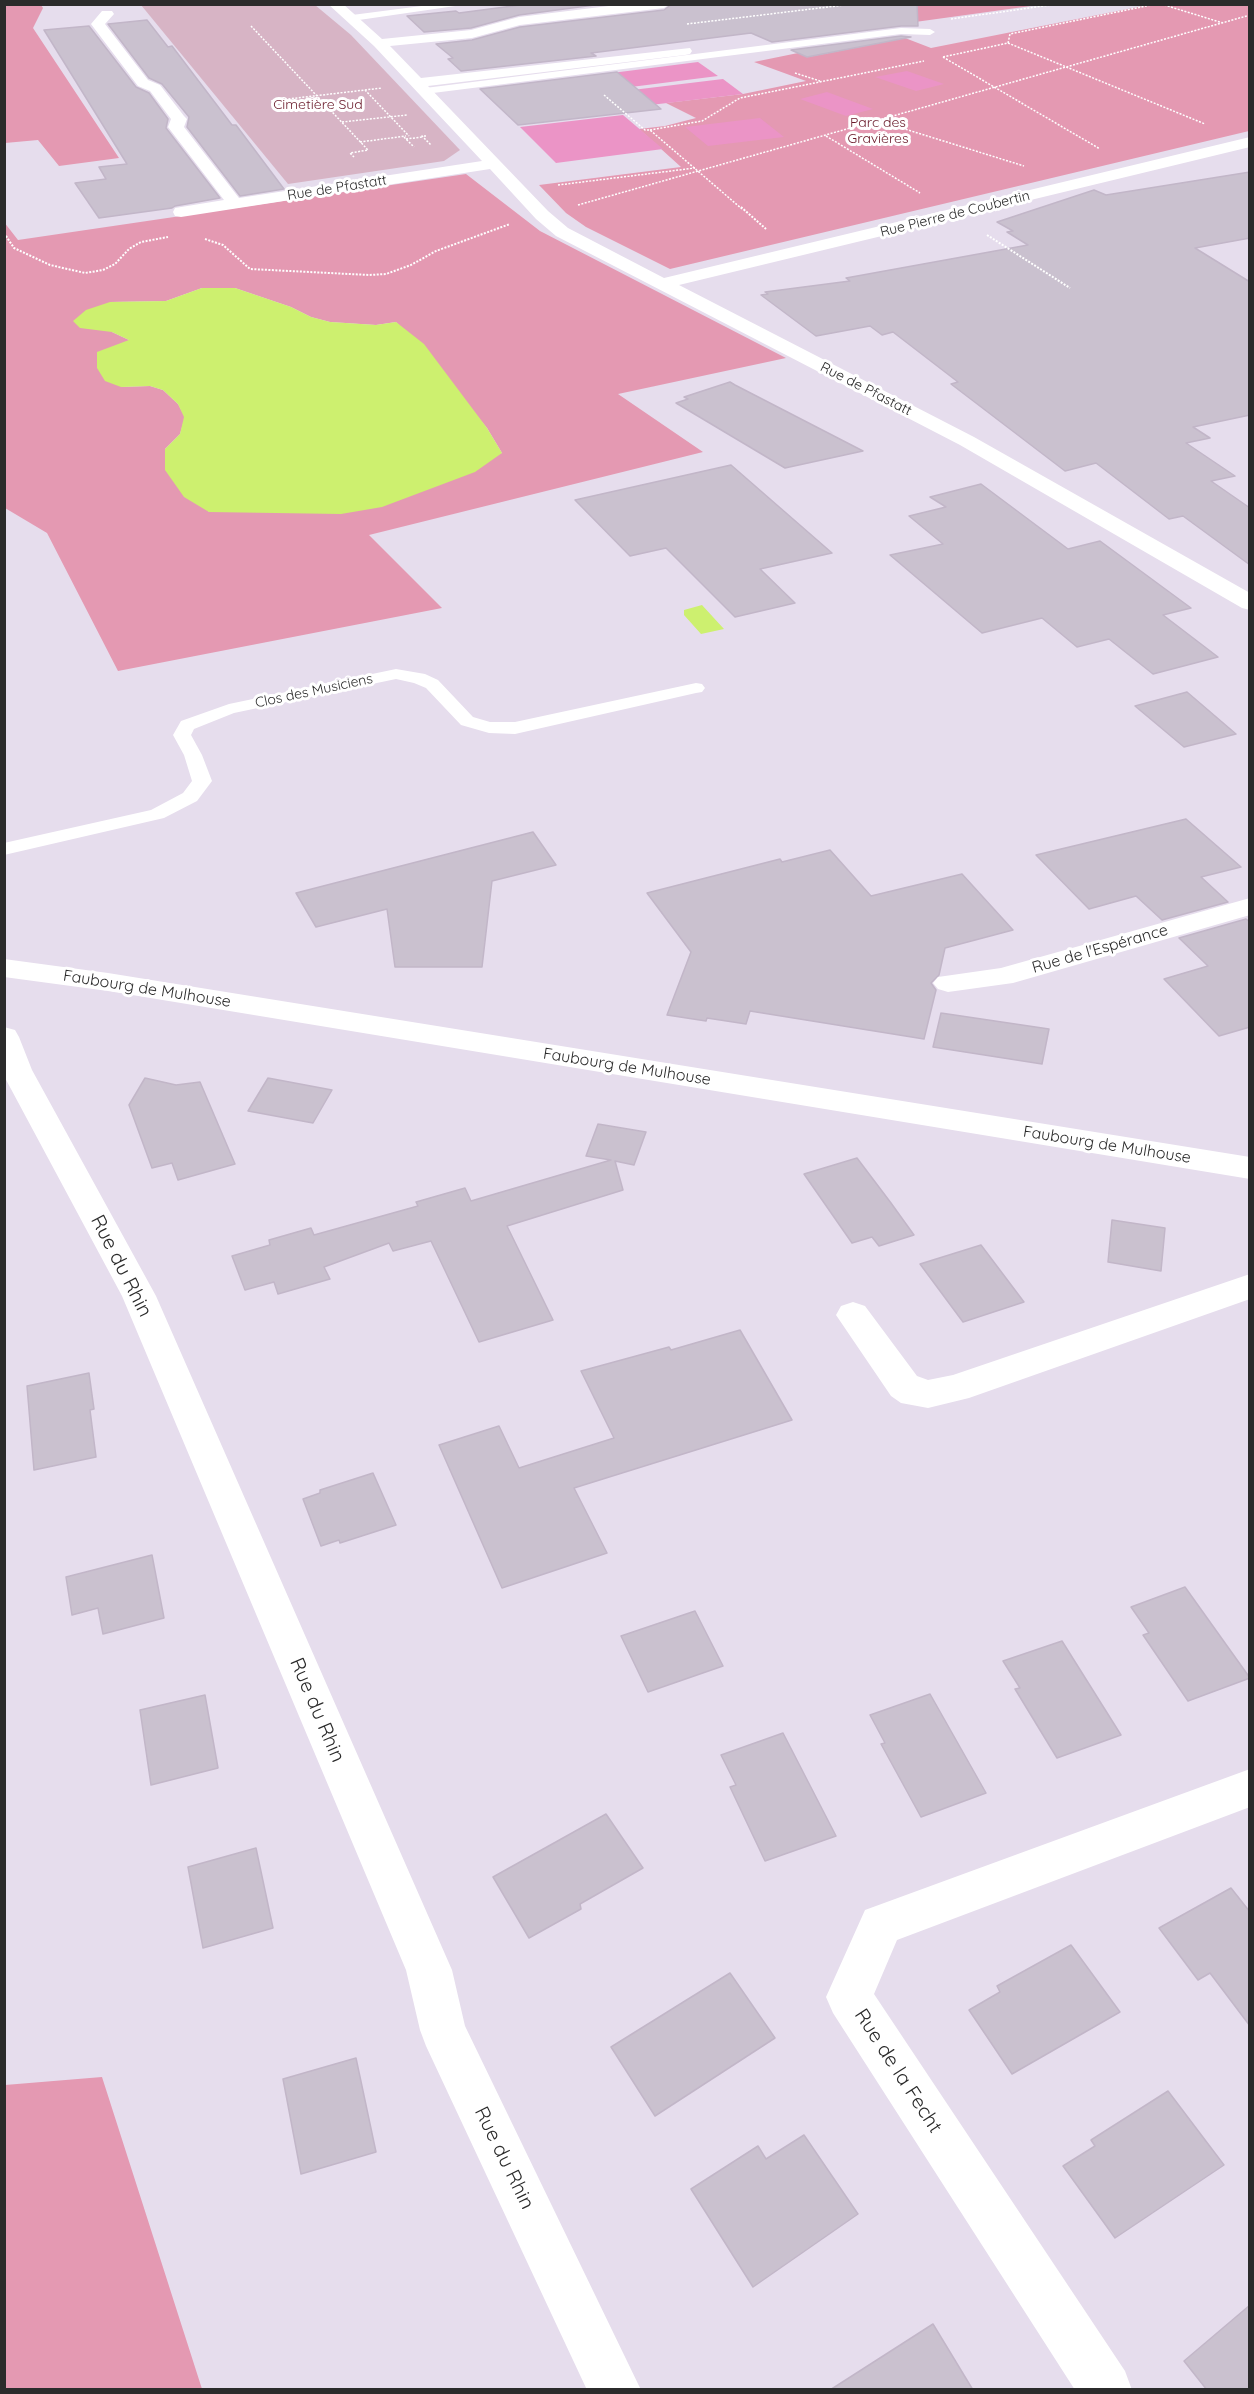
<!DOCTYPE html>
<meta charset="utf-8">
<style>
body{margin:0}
#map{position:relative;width:1254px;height:2394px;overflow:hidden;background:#e6dded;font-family:Quicksand,sans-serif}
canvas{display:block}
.frame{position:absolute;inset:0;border:6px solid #2b2b2b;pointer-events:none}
</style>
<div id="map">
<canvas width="1254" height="2394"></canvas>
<div class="frame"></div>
</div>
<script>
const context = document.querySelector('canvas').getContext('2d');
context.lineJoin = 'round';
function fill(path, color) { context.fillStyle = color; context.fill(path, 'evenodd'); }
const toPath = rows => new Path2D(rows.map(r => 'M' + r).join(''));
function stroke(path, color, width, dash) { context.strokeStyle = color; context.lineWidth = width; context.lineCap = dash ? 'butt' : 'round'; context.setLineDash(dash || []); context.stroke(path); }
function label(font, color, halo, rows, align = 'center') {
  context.font = font + ' Quicksand,sans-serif'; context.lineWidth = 6; context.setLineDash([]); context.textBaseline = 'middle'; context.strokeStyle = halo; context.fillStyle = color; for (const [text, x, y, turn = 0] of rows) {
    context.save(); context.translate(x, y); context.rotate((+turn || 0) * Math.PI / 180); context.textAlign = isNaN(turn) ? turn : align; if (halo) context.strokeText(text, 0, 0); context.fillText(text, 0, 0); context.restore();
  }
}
const green = toPath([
 [842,4,1038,5,850,31],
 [4,5,41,5,43,8,33,28,119,158,59,166,38,140,5,143],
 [1148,5,1249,5,1249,131,670,269,586,227,566,213,539,185,681,167,639,129,665,126,696,118,666,103,743,94,806,81,754,62,798,53,808,57,905,38,931,48],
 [466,174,540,231,786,358,618,394,703,452,369,535,442,608,118,671,47,533,5,508,4,222,18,240],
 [202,288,235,288,291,307,311,317,330,322,376,325,396,322,460,395,487,428,502,453,263,512,209,512,165,449,180,434,185,417,178,404,163,390,150,386,121,387,129,340,112,332,110,302,166,301],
 [102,2077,202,2389,5,2389,5,2085]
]);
const cemetery = toPath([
 [141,5,315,5,351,35,460,150,444,161,288,184]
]);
const pitch = toPath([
 [698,62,718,76,623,88,604,74],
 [907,71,944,84,916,91,875,77],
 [723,79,743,94,642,106,624,91],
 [827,92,873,109,846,116,800,99],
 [623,115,663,149,556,163,520,127],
 [760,118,784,137,708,146,685,127]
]);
const water = toPath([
 [202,288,235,288,291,307,311,317,330,322,376,325,396,322,424,344,487,428,502,453,475,472,382,507,341,514,209,512,184,497,165,470,165,449,180,434,184,417,178,404,163,390,150,386,121,387,105,381,97,368,97,352,129,340,112,332,80,328,73,321,86,310,110,302,166,301],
 [702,605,724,629,701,634,684,615,684,610]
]);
const building = toPath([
 [528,4,602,4,519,15,471,28,424,32,407,16,456,11,459,13,528,4],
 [672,4,917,4,918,26,901,26,772,42,751,33,591,53,596,56,461,71,448,59,453,58,436,44,472,40,520,27,664,10,672,4],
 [147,20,168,47,172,46,232,125,236,125,284,189,240,196,187,127,189,117,162,84,149,78,108,24,147,20],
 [89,26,136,87,149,93,168,119,166,128,220,198,175,206,172,208,99,218,75,183,106,179,99,167,127,164,44,30,89,26],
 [901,36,911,37,807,57,791,50,901,36],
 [617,72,661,109,518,125,480,89,617,72],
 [1250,172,1250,238,1195,248,1250,282,1250,415,1193,427,1210,438,1186,443,1235,476,1211,481,1250,508,1250,565,1183,516,1169,519,1096,463,1065,471,951,384,958,382,893,332,882,335,870,326,816,336,761,295,768,294,765,292,850,281,846,278,1028,245,1007,232,1013,231,997,222,1094,190,1106,195,1250,172],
 [730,382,735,385,863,451,785,468,676,403,688,399,684,397,730,382],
 [731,465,832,553,760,569,795,603,735,617,666,548,630,556,575,500,731,465],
 [981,484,1068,549,1100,541,1191,608,1163,615,1218,657,1153,674,1109,639,1077,647,1042,618,982,633,890,555,943,544,909,516,946,507,930,497,981,484],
 [1187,692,1236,734,1184,747,1135,706,1187,692],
 [1186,819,1241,867,1201,877,1228,902,1162,920,1136,896,1089,909,1036,855,1186,819],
 [533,832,556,865,492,881,482,967,395,967,387,909,316,927,296,893,533,832],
 [830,850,871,896,962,874,1013,930,945,948,939,975,931,983,936,990,924,1039,750,1011,746,1024,707,1018,706,1021,667,1015,691,952,647,893,780,859,782,862,830,850],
 [1246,919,1250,922,1250,1027,1219,1036,1164,979,1208,966,1179,938,1246,919],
 [941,1013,1049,1029,1042,1064,933,1047,941,1013],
 [145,1078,176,1085,200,1082,235,1164,178,1180,172,1163,152,1168,129,1105,145,1078],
 [268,1078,332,1090,313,1123,248,1111,268,1078],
 [598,1124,646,1132,634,1165,615,1161,623,1190,507,1226,553,1320,479,1342,431,1241,393,1251,389,1243,324,1267,330,1279,278,1294,274,1282,245,1290,232,1256,270,1245,269,1240,311,1228,314,1235,418,1206,416,1202,465,1188,471,1201,611,1160,586,1156,598,1124],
 [857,1158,891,1203,914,1235,879,1246,872,1237,852,1243,804,1174,857,1158],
 [1112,1220,1165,1228,1161,1271,1108,1262,1112,1220],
 [981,1245,1024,1302,963,1322,920,1264,981,1245],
 [740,1330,792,1420,574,1488,607,1553,502,1588,439,1445,499,1426,519,1468,614,1438,581,1371,669,1347,671,1350,740,1330],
 [89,1373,94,1409,90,1410,96,1457,34,1470,27,1386,89,1373],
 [373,1473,396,1525,340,1543,339,1540,321,1546,303,1499,320,1493,320,1490,373,1473],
 [152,1555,164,1618,103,1634,98,1608,72,1615,66,1577,152,1555],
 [1185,1587,1250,1678,1188,1701,1143,1635,1149,1633,1131,1607,1185,1587],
 [695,1611,723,1666,648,1692,621,1636,695,1611],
 [1062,1641,1121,1735,1057,1758,1015,1689,1020,1688,1003,1661,1062,1641],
 [930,1694,986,1793,921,1817,881,1744,885,1743,870,1715,930,1694],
 [205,1695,218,1768,151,1785,140,1710,205,1695],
 [783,1733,836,1836,765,1861,730,1787,736,1785,721,1755,783,1733],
 [606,1814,643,1868,580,1904,581,1909,529,1938,493,1877,606,1814],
 [256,1848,273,1928,203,1948,188,1867,256,1848],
 [1231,1888,1250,1912,1250,2026,1210,1973,1198,1980,1159,1928,1231,1888],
 [1071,1945,1120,2012,1012,2074,969,2010,1000,1992,997,1986,1071,1945],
 [730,1973,775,2038,655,2116,611,2047,730,1973],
 [356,2058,376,2152,301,2174,283,2079,356,2058],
 [1168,2091,1224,2165,1115,2238,1063,2166,1095,2146,1091,2140,1168,2091],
 [804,2135,858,2214,753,2287,691,2189,758,2146,766,2159,804,2135],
 [1250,2305,1250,2390,1207,2390,1184,2361,1250,2305],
 [933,2324,973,2390,830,2390,933,2324]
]);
const pathFar1 = toPath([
 [1161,4,1223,23],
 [951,19,1058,4],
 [687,24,853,4],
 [251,26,368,150,350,153,354,157],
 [1008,43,1205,124],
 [943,57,1008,43,1010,34,1156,4],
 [943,57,1100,149],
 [795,73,820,81],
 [365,90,409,136],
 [604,95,645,130,650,130,742,209],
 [271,101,382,88],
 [879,121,1024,166],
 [342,122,407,115],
 [650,130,702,121,740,98,924,61],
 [426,136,422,136,431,145],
 [826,136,920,193],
 [404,137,414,147],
 [406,139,422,137],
 [360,142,406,136],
 [558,185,695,168],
 [578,205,1250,15]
]);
const path = toPath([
 [741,207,766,229],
 [4,233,14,248,50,265,85,273,103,270,115,264,129,249,141,242,168,237],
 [987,235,1070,288],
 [205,239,223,245,250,269,369,275,386,274,411,265,436,251,510,224]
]);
const lane = toPath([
 [437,4,469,4,352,21,347,18,352,15,437,4],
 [901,28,930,29,935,32,930,35,901,34,425,94,420,91,425,88,901,28],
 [396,669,425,674,438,680,473,717,490,722,515,722,696,683,702,684,705,688,702,692,696,693,515,734,489,733,461,725,426,688,414,683,396,679,234,713,194,729,191,735,202,755,212,781,197,801,164,818,4,855,4,843,151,810,183,793,192,781,184,755,173,735,181,721,229,704,396,669]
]);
const street = toPath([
 [328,4,343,4,382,39,471,30,519,17,625,4,670,4,664,8,520,25,472,38,390,46,421,78,690,48,692,51,690,54,685,55,428,86,548,211,568,228,664,278,1250,137,1250,147,679,285,974,437,1250,593,1250,610,1242,608,960,445,556,236,536,219,490,169,181,217,175,216,173,212,175,208,224,200,168,127,171,119,150,91,138,86,91,24,102,11,112,11,114,14,105,24,148,80,160,85,184,116,187,119,184,127,239,198,482,161,374,46,328,4],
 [1250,898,1250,915,1013,983,948,992,938,989,933,983,938,977,1001,968,1250,898],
 [1250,1274,1250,1299,969,1398,928,1408,901,1403,891,1396,836,1315,841,1306,853,1302,865,1306,917,1376,928,1380,953,1375,1250,1274],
 [1250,1769,1250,1807,897,1940,874,1994,1125,2371,1132,2390,1075,2390,833,2013,826,1997,865,1910,1250,1769]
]);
const secondary = toPath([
 [4,959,108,973,1250,1157,1250,1179,108,991,4,977,4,959],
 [4,1027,15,1030,19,1037,32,1070,156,1296,452,1970,465,2026,641,2390,587,2390,426,2046,420,2030,406,1970,122,1296,4,1076,4,1027]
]);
const farParknames = [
 ["Cimetière Sud",318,105],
 ["Parc des",878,123],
 ["Gravières",878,139]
];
const farStreetnames = [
 ["Rue de Pfastatt",337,188,-9],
 ["Rue Pierre de Coubertin",955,214,-14],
 ["Rue de Pfastatt",866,389,27],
 ["Clos des Musiciens",314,691,-12]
];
const streetNames = [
 ["Rue de l'Espérance",1100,949,-16],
 ["Faubourg de Mulhouse",147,989,9],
 ["Faubourg de Mulhouse",627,1067,9],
 ["Faubourg de Mulhouse",1107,1145,9]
];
const nearStreetnames = [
 ["Rue du Rhin",121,1266,63],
 ["Rue du Rhin",317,1710,67],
 ["Rue de la Fecht",898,2071,57],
 ["Rue du Rhin",504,2158,64]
];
fill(green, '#e499b2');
fill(cemetery, '#d7b4c5');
fill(pitch, '#eb94c6');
fill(water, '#cdf06f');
fill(building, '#cac1cf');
stroke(building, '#c2b6c8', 1.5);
stroke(pathFar1, '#fff', 1.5, [2, 1.5]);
stroke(path, '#fff', 2, [2, 1.5]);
fill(lane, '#fff');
fill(street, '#fff');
fill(secondary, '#fff');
label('14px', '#691929', '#fff', farParknames);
label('14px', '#2b2b2b', '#fff', farStreetnames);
label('16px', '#2b2b2b', '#fff', streetNames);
label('20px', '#2b2b2b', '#fff', nearStreetnames);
</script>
